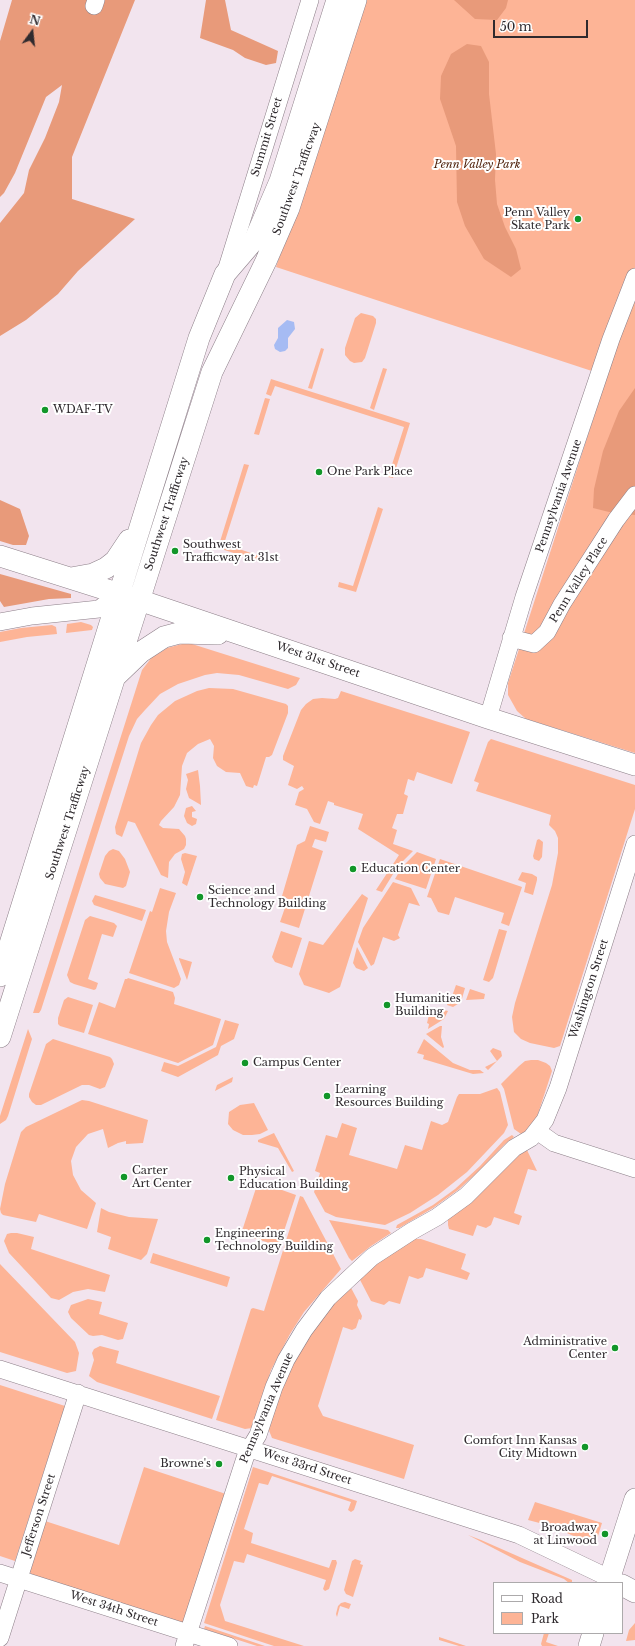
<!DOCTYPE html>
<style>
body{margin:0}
#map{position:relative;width:635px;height:1646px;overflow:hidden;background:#f2e4ee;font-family:"Libre Baskerville",serif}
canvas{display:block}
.legend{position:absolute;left:493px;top:1582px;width:130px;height:52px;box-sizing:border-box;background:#fff;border:1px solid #acaaab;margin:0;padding:5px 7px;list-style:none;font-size:12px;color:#2f2a2e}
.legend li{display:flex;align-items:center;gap:8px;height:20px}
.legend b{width:20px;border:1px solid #acaaab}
.north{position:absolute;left:12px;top:12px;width:40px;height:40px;-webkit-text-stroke:3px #fff;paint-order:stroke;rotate:15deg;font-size:11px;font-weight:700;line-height:16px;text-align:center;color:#2f2a2e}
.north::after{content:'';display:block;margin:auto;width:14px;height:18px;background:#2f2a2e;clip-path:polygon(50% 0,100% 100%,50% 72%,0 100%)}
.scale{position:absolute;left:493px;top:20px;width:95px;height:18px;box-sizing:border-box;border:2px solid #2f2a2e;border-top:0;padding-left:5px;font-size:12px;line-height:14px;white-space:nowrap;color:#2f2a2e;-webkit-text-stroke:3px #fff;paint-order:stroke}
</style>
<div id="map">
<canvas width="635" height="1646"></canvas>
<ul class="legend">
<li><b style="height:5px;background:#fff"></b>Road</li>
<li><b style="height:11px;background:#fdb496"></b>Park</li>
</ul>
<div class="north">N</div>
<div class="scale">50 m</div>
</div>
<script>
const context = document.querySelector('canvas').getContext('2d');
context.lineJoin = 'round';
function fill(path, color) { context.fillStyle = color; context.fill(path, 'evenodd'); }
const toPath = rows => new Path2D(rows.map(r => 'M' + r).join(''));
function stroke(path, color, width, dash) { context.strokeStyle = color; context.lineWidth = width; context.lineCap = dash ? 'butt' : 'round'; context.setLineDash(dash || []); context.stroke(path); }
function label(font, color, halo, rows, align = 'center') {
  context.font = font + ' "Libre Baskerville",serif'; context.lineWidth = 4; context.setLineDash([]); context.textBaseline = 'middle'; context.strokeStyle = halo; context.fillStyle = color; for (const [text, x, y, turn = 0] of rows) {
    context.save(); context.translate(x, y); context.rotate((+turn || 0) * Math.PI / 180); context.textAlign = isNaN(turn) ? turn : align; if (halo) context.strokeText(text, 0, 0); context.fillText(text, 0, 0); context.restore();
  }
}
const green = toPath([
 [365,0,635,0,635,753,526,719,517,711,508,695,508,683,607,376,276,267],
 [361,313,373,316,376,319,376,323,365,358,362,362,354,363,350,361,345,355,345,348,355,318],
 [321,348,324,349,312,389,308,388],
 [383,368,387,369,374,410,370,408],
 [271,379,410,423,393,478,388,477,404,427,275,386,271,396,266,394],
 [265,398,270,399,259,435,254,434],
 [244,464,249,465,224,544,263,557,262,562,218,548],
 [378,507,383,509,356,592,338,587,339,582,353,586],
 [81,622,91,625,93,627,92,630,66,633,67,624],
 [52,625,56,627,57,634,27,637,0,642,0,632,21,628],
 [182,644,192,644,211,650,300,678,296,685,288,689,239,675,217,673,205,675,178,684,160,694,145,710,137,719,129,736,41,1010,39,1013,33,1013,142,670,152,657,161,652,167,648],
 [209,688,233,689,286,704,288,706,288,713,272,755,269,757,266,757,257,786,254,785,253,788,246,786,240,773,226,772,217,766,213,758,214,746,210,739,198,744,187,753,182,766,180,795,174,807,161,821,159,825,163,828,179,829,185,836,186,839,186,845,184,849,175,854,169,862,168,878,161,875,135,823,128,821,122,837,116,834,115,827,141,743,151,725,158,715,175,701,197,691],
 [341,691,470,732,452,784,417,772,414,781,408,779,404,794,408,796,403,814,397,814,392,828,397,830,393,844,413,851,398,866,382,892,376,890,399,855,358,829,363,814,334,805,334,803,328,801,320,824,314,822,307,809,295,805,299,792,304,789,302,786,297,789,288,785,294,766,283,760,283,756,301,710,306,704,313,699,322,698,335,699,338,698],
 [491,739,635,785,635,809,560,1046,554,1048,530,1043,521,1039,514,1032,512,1017,515,1003,552,885,558,853,558,838,555,831,549,825,551,815,476,791,479,783,474,781,488,742],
 [198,770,200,786,201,805,189,798,186,789,188,780,186,774],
 [192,806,196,811,192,812,192,817,197,819,196,824,192,826,187,823,184,816,186,808],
 [310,826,329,832,326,842,315,839,312,847,323,851,299,928,280,922,288,899,282,896,297,845,305,841],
 [539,839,543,842,542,857,539,861,534,859,533,856,537,840],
 [113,849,119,851,125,859,130,872,126,886,123,888,105,884,100,878,99,874,105,856,109,851],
 [417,852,436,859,426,889,395,879,402,867],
 [185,853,197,856,187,886,182,883,185,872,181,859,182,854],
 [440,859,522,887,509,926,501,923,504,913,455,897,449,915,438,912,431,898,427,897],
 [522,872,532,874,537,877,537,880,533,895,524,892,526,883,518,880],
 [393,882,411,888,420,906,409,903,398,935,400,938,394,941,383,937,374,964,371,966,358,942,363,928],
 [160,888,176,893,169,912,166,931,167,942,181,979,179,985,174,988,129,973,150,911,152,912],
 [362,894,368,898,340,987,329,993,304,985,299,974,309,941,323,945],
 [95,895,146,910,142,921,94,905,92,901],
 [90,916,114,923,117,926,113,937,102,934,88,979,98,983,96,989,94,990,74,984,70,982,67,975,85,920],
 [499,929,507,931,493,978,489,982,483,980],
 [281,931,302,938,292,968,275,962,272,957],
 [357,947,368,968,364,971,356,968,353,963],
 [179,958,192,962,187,980,179,959],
 [128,978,173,992,175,998,174,1004,221,1019,213,1045,178,1063,88,1034,99,1002,115,1008,125,979,127,979],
 [456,985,465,988,461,1002,453,1007,447,1005,448,1002,450,1002],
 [470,989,485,994,484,999,466,1000],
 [68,997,93,1005,84,1033,60,1026,58,1024,58,1018,64,1000],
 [440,1009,448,1011,444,1019,428,1029,429,1024,427,1023,429,1015,437,1017],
 [225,1020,239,1024,234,1039,221,1046,218,1055,178,1077,161,1071,164,1062,178,1066,216,1047],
 [440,1026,442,1026,441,1037,444,1047,443,1048,426,1034],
 [28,1029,32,1039,8,1116,6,1120,0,1124,0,1116],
 [53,1039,110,1057,112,1059,114,1064,105,1087,100,1089,89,1085,82,1085,41,1105,36,1105,32,1102,29,1097,29,1094,46,1044],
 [424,1039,453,1063,470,1070,480,1070,484,1073,473,1074,423,1059,424,1055,417,1053],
 [493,1048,501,1051,502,1056,488,1070,485,1067,497,1061,490,1051],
 [531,1060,538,1060,546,1063,550,1066,552,1071,536,1120,527,1131,521,1134,514,1129,504,1089,501,1084,519,1066,525,1061],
 [233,1077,232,1082,215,1091,217,1085],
 [497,1088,500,1092,508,1125,504,1133,467,1172,438,1195,410,1213,385,1225,336,1217,325,1212,314,1192,320,1173,315,1171,326,1135,337,1138,342,1123,357,1128,349,1155,397,1169,405,1145,422,1150,431,1121,442,1125,448,1122,457,1097,459,1094,480,1094],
 [82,1100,89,1101,148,1120,143,1143,126,1144,126,1141,118,1143,108,1148,103,1129,88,1134,76,1147,71,1161,73,1175,81,1190,96,1203,87,1229,39,1214,36,1222,3,1215,1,1213,0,1209,5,1184,21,1132,26,1127],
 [254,1103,268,1130,260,1134,252,1135,243,1135,233,1130,228,1124,229,1112,240,1105],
 [274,1133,294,1171,292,1172,278,1148,258,1142,258,1140],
 [512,1135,514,1137,504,1145,478,1172,458,1190,433,1208,399,1228,396,1228,397,1225,433,1205,455,1189,480,1166,504,1140],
 [527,1150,537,1171,528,1169,514,1213,522,1216,519,1225,494,1217,491,1225,486,1228,477,1225,473,1236,449,1229,448,1225,448,1219,515,1157],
 [266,1182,283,1187,282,1190,296,1195,279,1246,241,1234,257,1185,264,1187],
 [300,1196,303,1197,341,1269,304,1312,290,1334,271,1370,252,1428,245,1429,216,1420,251,1309,253,1308,264,1311],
 [101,1208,109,1212,129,1217,158,1219,147,1254,141,1260,108,1249,111,1237,97,1232],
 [329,1220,388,1230,391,1233,371,1246,352,1261,349,1258],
 [11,1233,17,1233,34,1237,31,1249,110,1275,105,1292,88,1289,73,1292,59,1300,51,1298,9,1253,4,1241,7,1234],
 [412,1239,421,1239,466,1254,461,1269,470,1273,467,1280,426,1268,423,1277,418,1279,409,1276,400,1304,389,1301,384,1305,371,1301,358,1276],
 [153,1253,230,1277,227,1287,150,1263],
 [0,1264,75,1342,79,1353,76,1371,67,1373,0,1352],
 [349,1284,358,1301,357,1305,362,1316,361,1320,359,1319,356,1328,352,1330,343,1327,318,1406,323,1416,414,1445,404,1479,272,1438,268,1428,282,1387,301,1346],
 [88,1299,102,1302,99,1314,128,1323,123,1339,118,1340,102,1335,93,1336,89,1335,71,1318,68,1312,71,1305],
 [100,1346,119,1351,116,1363,220,1396,212,1419,97,1382,89,1376,94,1360,92,1353,94,1349],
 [0,1385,65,1406,15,1561,0,1556],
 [144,1467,226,1494,185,1621,179,1624,32,1576,29,1570,45,1521,119,1545],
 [253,1467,357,1501,354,1510,351,1512,348,1510,351,1502,272,1476,268,1485,259,1483,244,1529,253,1533,251,1543,329,1568,332,1560,336,1560,337,1563,329,1589,325,1591,323,1589,326,1580,247,1554,244,1563,234,1561,220,1605,225,1621,304,1646,274,1646,204,1623],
 [535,1502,602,1523,598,1536,595,1540,585,1541,551,1526,528,1520],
 [468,1535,481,1540,572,1580,572,1583,569,1583,564,1579,520,1562],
 [355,1559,361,1561,360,1564,363,1565,353,1597,346,1594,344,1590,352,1561],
 [345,1602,351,1604,349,1609,340,1606,337,1617,336,1614,338,1606,341,1603],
 [635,1623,635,1640,626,1641,629,1630],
 [205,1626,265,1646,257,1646,204,1629],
 [544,1633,549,1633,546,1642,558,1646,542,1646,541,1644],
 [439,1637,466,1646,459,1646,439,1640]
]);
const forest = toPath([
 [12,0,135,0,72,157,72,199,135,219,78,271,58,294,26,320,0,336,0,223,24,193,29,170,45,138,59,102,62,85,46,97,15,173,4,193,0,197,0,41],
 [206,0,225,0,231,30,278,51,276,63,266,65,245,58,233,50,200,38],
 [454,0,508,0,506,8,497,20,475,19],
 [467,44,481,46,489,62,489,94,496,154,495,180,497,204,505,227,516,249,521,269,511,277,484,259,465,226,457,202,456,146,440,99,441,76,451,54],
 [635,388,635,515,609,512,593,508,594,489,603,451,619,411],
 [0,500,20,509,29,536,26,545,13,545,0,541],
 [0,574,71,594,71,598,49,599,4,607,0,601]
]);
const water = toPath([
 [287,320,294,322,295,329,288,338,288,348,285,351,280,352,275,349,274,345,278,338,278,328]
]);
const minor = toPath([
 [94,6,96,0],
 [226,271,310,0],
 [0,622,32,616,99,609,119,594],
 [511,638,534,644,547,632,562,604,587,565,616,520,635,495],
 [488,718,524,597,611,339,635,277],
 [537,1131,554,1143,635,1169],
 [0,1369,519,1535,609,1578],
 [0,1573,229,1646],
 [0,1638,78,1393],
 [184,1646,246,1455,258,1435,274,1387,286,1360,304,1330,328,1298,372,1257,412,1231,437,1217,466,1196,514,1148,531,1138,545,1120,558,1088,635,844]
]);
const major = toPath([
 [0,556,139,600,488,718,635,765],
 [71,578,93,574,106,568,115,561,129,540],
 [116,676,141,652,164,637,179,633,218,634],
 [0,976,199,338,225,274,255,239,280,181,337,0],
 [0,1037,212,372,266,261,289,208,356,0],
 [608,1583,635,1499],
 [622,1585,635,1592],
 [589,1646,593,1633]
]);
const markers = [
 [578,219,4,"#129629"],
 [45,410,4,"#129629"],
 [319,472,4,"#129629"],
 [175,551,4,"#129629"],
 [353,869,4,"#129629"],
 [200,897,4,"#129629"],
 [387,1005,4,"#129629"],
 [245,1063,4,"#129629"],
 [327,1096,4,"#129629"],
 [124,1177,4,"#129629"],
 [231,1178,4,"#129629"],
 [207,1240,4,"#129629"],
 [615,1348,4,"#129629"],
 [585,1447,4,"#129629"],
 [219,1464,4,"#129629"],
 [605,1534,4,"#129629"]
];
const streetNames = [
 ["Summit Street",267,137,-73],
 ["Southwest Trafficway",297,179,-70],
 ["Pennsylvania Avenue",559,496,-71],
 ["Southwest Trafficway",167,514,-72],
 ["Penn Valley Place",579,580,-58],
 ["West 31st Street",318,660,19],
 ["Southwest Trafficway",68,823,-72],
 ["Washington Street",589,989,-72],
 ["Pennsylvania Avenue",267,1408,-67],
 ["West 33rd Street",307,1467,18],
 ["Jefferson Street",39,1515,-72],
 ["West 34th Street",114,1609,18]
];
const parkNames = [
 ["Penn Valley Park",477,165]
];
const poiNames = [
 ["Penn Valley",570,213,"right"],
 ["Skate Park",570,226,"right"],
 ["WDAF-TV",53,410],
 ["One Park Place",327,472],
 ["Southwest",183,545],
 ["Trafficway at 31st",183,558],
 ["Education Center",361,869],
 ["Science and",208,891],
 ["Technology Building",208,904],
 ["Humanities",395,999],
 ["Building",395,1012],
 ["Campus Center",253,1063],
 ["Learning",335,1090],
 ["Resources Building",335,1103],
 ["Carter",132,1171],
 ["Art Center",132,1184],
 ["Physical",239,1172],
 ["Education Building",239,1185],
 ["Engineering",215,1234],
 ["Technology Building",215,1247],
 ["Administrative",607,1342,"right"],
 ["Center",607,1355,"right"],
 ["Comfort Inn Kansas",577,1441,"right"],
 ["City Midtown",577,1454,"right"],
 ["Browne's",211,1464,"right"],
 ["Broadway",597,1528,"right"],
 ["at Linwood",597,1541,"right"]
];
fill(green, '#fdb496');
fill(forest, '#e89a7a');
fill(water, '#a6bbf3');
stroke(minor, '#8c7f88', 18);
stroke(major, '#8c7f88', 22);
stroke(minor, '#fff', 17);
stroke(major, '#fff', 21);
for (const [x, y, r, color] of markers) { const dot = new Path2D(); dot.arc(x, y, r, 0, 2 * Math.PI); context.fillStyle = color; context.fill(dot); stroke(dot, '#fff', 1.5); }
label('11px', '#2f2a2e', '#fff', streetNames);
label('italic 11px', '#4b1b04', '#fff', parkNames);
label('11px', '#2f2a2e', '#fff', poiNames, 'left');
</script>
